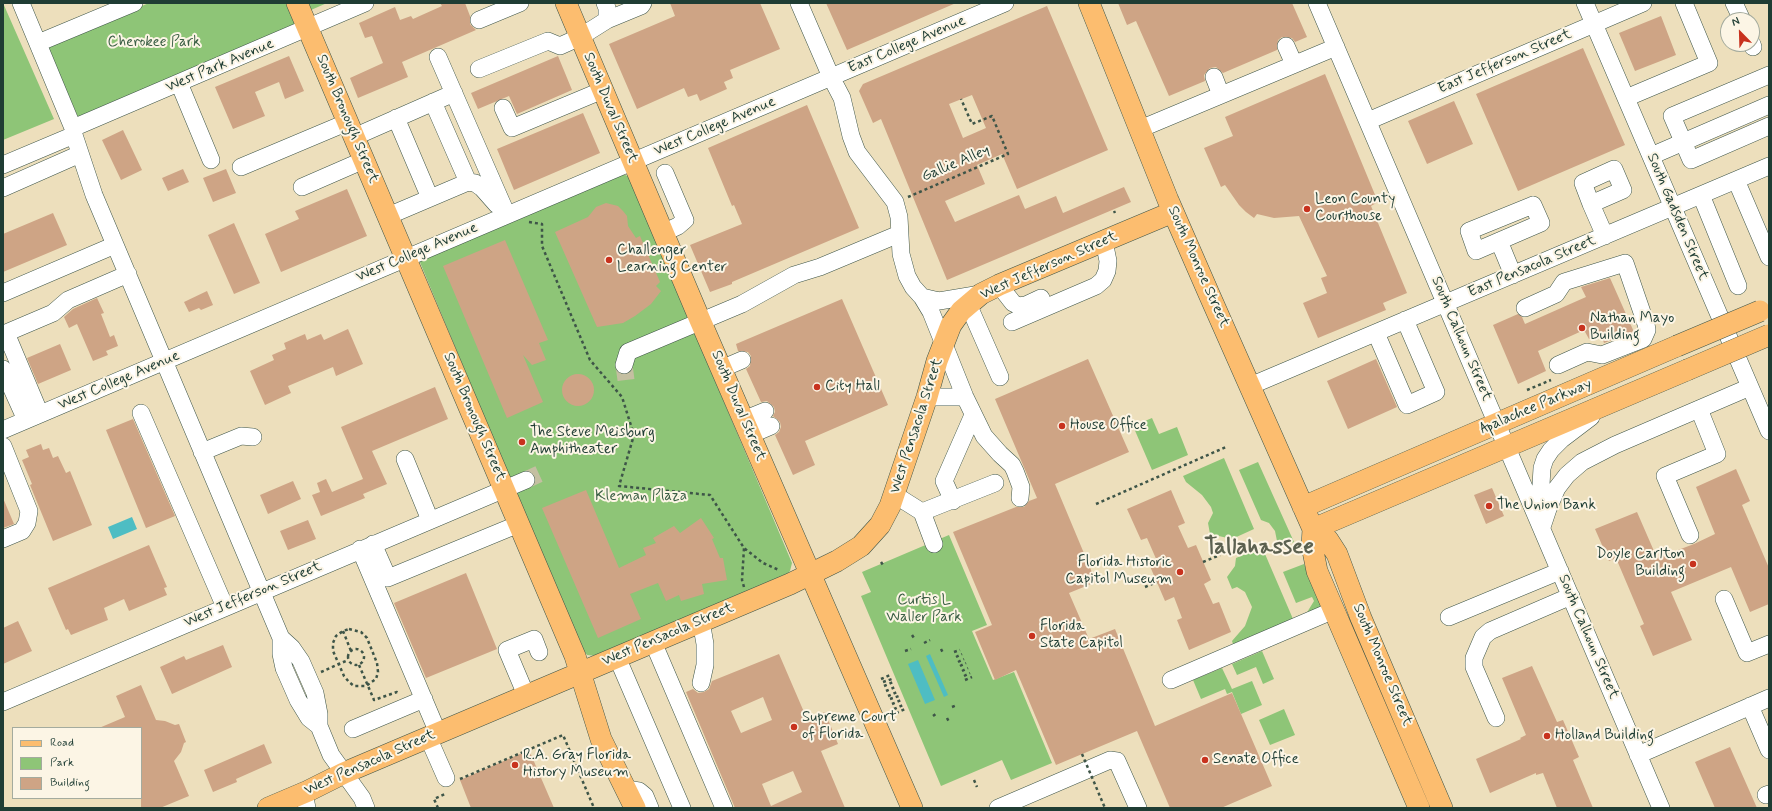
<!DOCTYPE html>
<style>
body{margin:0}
#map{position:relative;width:1772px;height:811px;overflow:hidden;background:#eddfbc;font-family:Mynerve,sans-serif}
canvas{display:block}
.frame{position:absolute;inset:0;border:4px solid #1f3d34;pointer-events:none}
.legend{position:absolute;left:12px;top:727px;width:130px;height:72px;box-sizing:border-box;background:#fcf5e5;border:1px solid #a4ab9e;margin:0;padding:5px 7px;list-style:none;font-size:12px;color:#1f3d34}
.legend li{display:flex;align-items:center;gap:8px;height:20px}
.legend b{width:20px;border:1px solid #a4ab9e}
.north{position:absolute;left:1720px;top:12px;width:40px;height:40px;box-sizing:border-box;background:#fcf5e5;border:1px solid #a4ab9e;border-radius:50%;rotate:337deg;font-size:11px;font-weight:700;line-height:16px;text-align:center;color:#1f3d34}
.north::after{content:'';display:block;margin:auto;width:14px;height:18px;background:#c8321e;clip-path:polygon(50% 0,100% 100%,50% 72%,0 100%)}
</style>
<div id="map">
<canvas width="1772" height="811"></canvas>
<div class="frame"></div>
<ul class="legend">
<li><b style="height:5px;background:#fcbd6f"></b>Road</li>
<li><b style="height:11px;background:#8ec577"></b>Park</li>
<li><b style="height:11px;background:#cea485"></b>Building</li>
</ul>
<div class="north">N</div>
</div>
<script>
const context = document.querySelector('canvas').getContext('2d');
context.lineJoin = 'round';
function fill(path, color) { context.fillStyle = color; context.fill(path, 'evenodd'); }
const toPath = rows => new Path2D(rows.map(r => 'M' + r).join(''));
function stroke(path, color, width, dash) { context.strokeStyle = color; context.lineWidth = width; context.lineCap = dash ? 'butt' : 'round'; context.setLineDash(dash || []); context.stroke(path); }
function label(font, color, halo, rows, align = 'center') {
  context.font = font + ' Mynerve,sans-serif'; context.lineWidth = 4; context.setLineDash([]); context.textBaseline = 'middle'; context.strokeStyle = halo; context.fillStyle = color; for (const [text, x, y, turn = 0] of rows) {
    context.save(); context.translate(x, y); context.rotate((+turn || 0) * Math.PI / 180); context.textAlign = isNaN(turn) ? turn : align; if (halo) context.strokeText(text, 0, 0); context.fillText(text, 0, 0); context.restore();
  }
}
const green = toPath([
 [3,3,54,119,3,140],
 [149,3,287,3,296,24,78,117,47,46],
 [308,3,327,3,311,10],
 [620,172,629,177,792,563,790,571,785,576,597,656,587,655,578,643,419,260],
 [1152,418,1159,434,1177,427,1188,455,1152,470,1133,426],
 [1224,458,1254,529,1232,539,1210,534,1208,523,1213,513,1211,507,1202,495,1186,482,1183,476],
 [1258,462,1294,542,1274,550,1277,541,1275,531,1269,523,1261,520,1239,470],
 [949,535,987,625,972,631,993,680,1014,672,1052,763,1011,780,1002,760,941,786,861,596,871,592,862,572],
 [1262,547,1293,619,1233,644,1232,641,1245,626,1252,607,1245,592,1237,587,1232,589,1227,577,1235,566,1236,558],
 [1304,564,1322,607,1306,614,1314,601,1312,597,1296,603,1283,572],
 [1262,651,1274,679,1263,684,1256,667,1237,675,1232,664],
 [1222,668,1232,689,1252,681,1262,705,1241,714,1232,692,1227,694,1225,689,1201,699,1193,680],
 [1284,709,1295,735,1270,745,1259,720]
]);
const water = toPath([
 [132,517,137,529,113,539,108,527],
 [930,654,948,695,944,697,926,656],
 [918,660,935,700,925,704,908,664]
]);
const building = toPath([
 [440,3,465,3,470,16,470,24,476,30,402,62,408,77,358,98,350,78,383,63,372,36,365,38,359,23,395,7,400,20,411,16,413,19,442,6],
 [670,3,760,3,780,49,730,70,733,78,724,82,727,89,700,101,697,94,688,97,684,88,637,109,609,44,675,16],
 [826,3,956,3,847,50],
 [1118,3,1292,3,1307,37,1295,42,1292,38,1282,37,1278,40,1277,50,1223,73,1216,67,1210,68,1204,75,1205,81,1169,96,1136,21,1127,25],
 [1047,6,1108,150,1017,189,1002,154,977,165,985,184,945,201,955,222,1019,195,1025,209,1056,196,1063,213,1124,187,1131,202,947,280,881,119,873,123,859,91,863,84],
 [972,95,986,128,963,138,949,104],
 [1661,16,1676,55,1635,71,1619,33],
 [1583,48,1625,145,1518,191,1476,94],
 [289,56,304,91,285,99,279,82,255,92,265,116,233,129,215,87],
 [558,56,572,90,517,114,509,96,478,109,471,93],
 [1325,74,1378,202,1371,206,1407,293,1383,303,1386,310,1318,338,1303,303,1327,293,1321,278,1327,276,1299,216,1274,218,1257,214,1254,218,1246,212,1239,205,1225,185,1221,187,1204,148,1233,136,1225,117],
 [1454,101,1473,144,1427,164,1408,121],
 [807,105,859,228,732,282,732,284,710,292,690,245,742,224,734,205,732,206,708,148],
 [583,113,600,153,514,190,497,149],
 [123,130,142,170,121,180,102,140],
 [183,169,189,182,168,191,162,178],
 [226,169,236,193,213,202,203,178],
 [347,189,367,236,281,272,265,234,299,219,295,211],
 [606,203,618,206,623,211,627,216,628,226,636,238,640,236,660,282,656,286,661,291,651,304,635,316,623,323,597,327,555,232,588,217,596,207],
 [53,213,67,245,3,272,3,234],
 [234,223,260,283,234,294,208,235],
 [505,240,548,340,539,343,546,360,532,365,523,355,543,402,507,418,443,266],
 [1610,278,1634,332,1604,343,1601,334,1589,339,1584,330,1538,351,1546,371,1518,384,1493,325,1518,314,1522,317,1525,324,1586,297,1581,287],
 [207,291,213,305,201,310,199,308,189,312,184,302],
 [97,298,104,313,101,314,110,337,114,335,118,346,106,351,108,355,93,361,77,324,69,328,64,317,73,309],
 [842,299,888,405,805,441,815,465,793,475,775,435,779,432,781,427,780,422,773,416,775,412,774,407,767,401,761,402,746,369,750,366,751,356,748,352,738,351,736,344],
 [348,329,363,364,336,376,333,367,288,386,291,393,265,405,250,371,274,360,272,355,286,349,284,343,305,334,307,340,321,334,324,340],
 [60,344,71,370,38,384,27,358],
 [1088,359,1129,452,1055,484,1096,582,1069,593,1089,639,1115,629,1155,726,1232,693,1272,786,1221,808,1170,808,1137,731,1056,765,1016,670,995,680,975,632,992,625,953,532,1016,507,1024,507,1029,501,1037,498,995,399],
 [1376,359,1397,407,1348,429,1327,381],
 '562 390a16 16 0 1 1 32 0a16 16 0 1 1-32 0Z',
 [435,387,448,419,372,451,387,484,363,494,365,498,321,516,312,495,320,492,317,483,326,479,332,492,363,479,341,427],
 [133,419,175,516,146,528,106,430],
 [41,444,43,450,49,448,53,458,58,456,66,473,70,471,92,525,53,541,30,485,32,484,22,460,29,457,26,450],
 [1736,469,1750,501,1742,505,1769,568,1769,604,1750,612,1731,567,1671,592,1692,640,1653,656,1640,626,1644,624,1616,558,1609,561,1595,529,1637,512,1657,558,1694,544,1715,534,1696,487],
 [293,481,301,499,268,514,260,495],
 [1492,488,1504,516,1486,524,1474,495],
 [586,490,619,568,646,555,643,548,656,543,653,538,674,526,680,533,701,518,714,538,712,539,720,558,723,558,727,580,702,584,704,594,681,601,679,595,666,601,658,583,630,594,641,619,598,638,542,508],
 [1171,490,1185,523,1178,526,1188,548,1196,545,1211,580,1204,584,1213,604,1219,602,1231,632,1189,650,1177,620,1182,618,1174,597,1165,601,1149,564,1157,561,1147,538,1141,540,1127,509],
 [3,498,14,524,3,528],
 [308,520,316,539,288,550,280,531],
 [149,545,167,587,164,588,167,595,129,611,124,599,104,608,108,620,71,635,68,629,66,630,48,588],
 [466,573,497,649,426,678,394,603],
 [18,621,32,651,3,664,3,628],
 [223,645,232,667,172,694,160,667,184,656,186,660],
 [779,654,807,719,825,712,838,744,821,751,845,808,735,808,686,692,693,689,698,693,704,692,709,689,712,681],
 [763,697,772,720,741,733,731,711],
 [793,771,802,792,771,806,762,784],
 [1532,666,1557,722,1563,720,1579,757,1573,760,1593,808,1557,808,1543,773,1536,775,1536,773,1490,793,1476,759,1521,739,1520,738,1526,735,1502,678],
 [141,685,156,720,165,721,175,725,179,724,186,742,184,743,181,752,174,761,189,796,160,808,141,808,141,728,99,728,125,717,116,696],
 [264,744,272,763,236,779,237,782,213,792,204,770],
 [1730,747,1757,808,1715,808,1695,762],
 [529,750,554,808,471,808,460,780]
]);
const minorTunnel = toPath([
 [624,365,626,380],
 [526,480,539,474]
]);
const path = toPath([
 [908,197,1008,154,992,116,972,124,961,99],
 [1114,211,1115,213],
 [529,222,542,224,542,246,590,360,622,397,634,435,619,486,710,495,744,548,763,563,779,570],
 [1527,390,1551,380],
 [1096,504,1226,447],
 [881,562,883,565],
 [1203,562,1220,555],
 [744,587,742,580,744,548],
 [1145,587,1157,582],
 [349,629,361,632,367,638,377,663,378,672,376,679,366,686,354,686,349,682,344,676,333,651,333,643,336,636,343,631,349,629],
 [343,631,351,651],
 [912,635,914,638],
 [924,643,930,640],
 '348 657a8 8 0 1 1 16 0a8 8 0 1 1-16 0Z',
 [941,649,943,653],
 [905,651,911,649],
 [954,652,960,650],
 [956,657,962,654],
 [958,662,964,659],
 [359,665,374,700,397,692,399,693],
 [960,666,966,663],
 [962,671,968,668],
 [321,672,348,660],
 [964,676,970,673],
 [881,679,890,675],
 [965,680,972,677],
 [883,682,892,679],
 [884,686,893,682],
 [886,691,895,687],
 [888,696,897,692],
 [890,699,899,696],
 [892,704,901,700],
 [952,707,957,705],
 [894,709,903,705],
 [896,713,905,709],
 [933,716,937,713],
 [947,718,949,722],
 [460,779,563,735,594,808],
 [974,780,977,787],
 [438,808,434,799,445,794]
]);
const minor = toPath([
 [21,3,73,128,74,135,94,195,281,638,281,654,284,668,298,700,309,718,319,726],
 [605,3,607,8,607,20],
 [799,3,831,77,842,98,851,136,857,152,895,202,899,217,901,254,907,276,913,287,922,297,931,312,965,397,984,436,1000,454,1012,465,1015,471,1021,487,1020,498],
 [1317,3,1661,808],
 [1585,3,1769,431],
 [1734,3,1742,20],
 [479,20,520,3],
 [38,43,134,3],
 [1752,44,1753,47],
 [1286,46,1294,64],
 [438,57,507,215],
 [479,69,548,41,560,46,580,37,607,20,641,6,643,3],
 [1769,75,1672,116,1691,160,1769,126],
 [1214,77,1221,95],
 [179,83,211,160],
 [1626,98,1709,63,1684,3],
 [433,102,468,182],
 [503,108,512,128,603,90],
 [396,118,430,198],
 [1368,121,1643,3],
 [73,128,365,3],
 [1140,129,1336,47],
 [354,137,454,93],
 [1651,156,1769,105],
 [3,165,74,135],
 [241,167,348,122],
 [1736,180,1769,257],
 [302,187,364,160],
 [3,188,80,154],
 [1701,195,1738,286],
 [1591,204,1623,190,1614,169,1583,183,1591,204,1605,236],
 [1533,205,1541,223,1476,251,1469,231,1533,205],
 [388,216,468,182,475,183,482,188,497,205],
 [663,233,678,226,685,220,665,173],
 [1499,241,1513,275],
 [999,285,1013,303,1019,306,1026,305,1041,298],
 [3,293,115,245],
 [922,297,939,301,981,294],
 [968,304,1000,377],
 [1525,308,1556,294,1564,282,1625,263,1646,324,1647,330,1643,339,1602,355,1587,352,1558,365],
 [1012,322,1096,286,1103,280,1107,271,1108,261,1104,241],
 [1376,333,1407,405,1436,392,1405,320],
 [624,365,628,352,742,304,794,275,820,267,899,234],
 [3,369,26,420],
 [721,369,742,360],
 [1250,386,1769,166],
 [927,397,965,397],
 [141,413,225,607],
 [40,414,6,333,53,313,68,300,128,274],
 [743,420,765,411],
 [3,430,1005,3],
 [750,435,771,426],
 [3,446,29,511,27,523,22,531,3,539],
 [202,452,241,436,253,437],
 [405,459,430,520],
 [895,495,922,512,934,544],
 [953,501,944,481,973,415],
 [922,512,995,483],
 [1541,517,1541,485,1542,468,1545,459,1551,450,1562,439,1591,417],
 [1542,527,1548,509,1557,488,1567,475,1582,462,1615,445,1750,387],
 [1690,535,1665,476,1717,454,1699,409],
 [373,544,388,578,519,524],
 [360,549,438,733],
 [1724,599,1747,653,1769,644],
 [1449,617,1560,571],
 [701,621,705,644,705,665,701,683],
 [281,638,292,648,301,661,315,693,319,714,319,726,331,755,362,798,366,808],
 [653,642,724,808],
 [617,657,682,808],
 [1171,680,1334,610],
 [526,695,507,650,534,639,539,652],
 [3,702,526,480],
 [1750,706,1769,750],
 [1496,718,1474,667,1474,658,1483,637,1490,631,1571,596],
 [353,729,424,699],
 [428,737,446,778],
 [1638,755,1769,698],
 [626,789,639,791,645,796,650,808],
 [304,793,307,808],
 [1766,795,1769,794],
 [998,808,1110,760,1117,761,1138,808]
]);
const major = toPath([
 [297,3,575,656,601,739,635,808],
 [566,3,700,320,912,808],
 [1089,3,1168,200,1209,294,1313,529,1328,540,1337,554,1361,618,1442,808],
 [1303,507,1677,346],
 [1313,529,1687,370],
 [1313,529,1312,546,1317,571,1419,808],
 [268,808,308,791,344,773,790,584,837,561,861,546,880,525,890,506,927,397,937,361,951,325,961,311,981,294,999,285,1173,212]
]);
const pathBridge = toPath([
 [1082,754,1105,808]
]);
const majorBridge = toPath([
 [1677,346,1760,311],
 [1687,370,1769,335]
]);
const markers = [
 [1307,209,4,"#c8321e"],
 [609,260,4,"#c8321e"],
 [1582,328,4,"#c8321e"],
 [817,387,4,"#c8321e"],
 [1062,426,4,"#c8321e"],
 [522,442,4,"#c8321e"],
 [1489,506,4,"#c8321e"],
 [1693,564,4,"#c8321e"],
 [1180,572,4,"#c8321e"],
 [1032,636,4,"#c8321e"],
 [794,727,4,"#c8321e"],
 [1547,736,4,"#c8321e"],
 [1205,760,4,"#c8321e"],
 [515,765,4,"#c8321e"]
];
const parkNames = [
 ["Cherokee Park",154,43],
 ["Kleman Plaza",641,497],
 ["Curtis L",924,601],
 ["Waller Park",924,618]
];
const streetNames = [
 ["East College Avenue",907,45,-23],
 ["East Jefferson Street",1505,62,-23],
 ["West Park Avenue",220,66,-23],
 ["South Duval Street",610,108,67],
 ["South Bronough Street",347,119,67],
 ["West College Avenue",715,127,-23],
 ["Gallie Alley",956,164,-23],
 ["South Gadsden Street",1677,217,67],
 ["West College Avenue",417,253,-23],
 ["West Jefferson Street",1049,266,-24],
 ["South Monroe Street",1198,267,66],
 ["East Pensacola Street",1532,267,-23],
 ["South Calhoun Street",1461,339,67],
 ["West College Avenue",119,381,-23],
 ["South Duval Street",738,406,67],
 ["Apalachee Parkway",1536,407,-23],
 ["South Bronough Street",474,417,67],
 ["West Pensacola Street",917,426,-72],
 ["West Jefferson Street",253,595,-23],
 ["West Pensacola Street",668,635,-23],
 ["South Calhoun Street",1588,637,67],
 ["South Monroe Street",1382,665,67],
 ["West Pensacola Street",370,763,-24]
];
const poiNames = [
 ["Leon County",1315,200],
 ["Courthouse",1315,217],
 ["Challenger",617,251],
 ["Learning Center",617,268],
 ["Nathan Mayo",1590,319],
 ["Building",1590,336],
 ["City Hall",825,387],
 ["House Office",1070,426],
 ["The Steve Meisburg",530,433],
 ["Amphitheater",530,450],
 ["The Union Bank",1497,506],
 ["Doyle Carlton",1685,555,"right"],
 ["Building",1685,572,"right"],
 ["Florida Historic",1172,563,"right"],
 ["Capitol Museum",1172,580,"right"],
 ["Florida",1040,627],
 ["State Capitol",1040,644],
 ["Supreme Court",802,718],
 ["of Florida",802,735],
 ["Holland Building",1555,736],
 ["R.A. Gray Florida",523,756],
 ["History Museum",523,773],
 ["Senate Office",1213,760]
];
const townNames = [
 ["Tallahassee",1259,548]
];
fill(green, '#8ec577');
fill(water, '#4ebdc3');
fill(building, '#cea485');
stroke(minorTunnel, '#c4bfa1', 17, [17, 8]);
stroke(minor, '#3e5548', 18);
stroke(major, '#3e5548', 22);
stroke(path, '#3e5548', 2.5, [3, 3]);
stroke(minor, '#fff', 17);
stroke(major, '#fcbd6f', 21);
stroke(majorBridge, '#3e5548', 22, []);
stroke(pathBridge, '#3e5548', 2.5, [3, 3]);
stroke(majorBridge, '#fcbd6f', 21);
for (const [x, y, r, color] of markers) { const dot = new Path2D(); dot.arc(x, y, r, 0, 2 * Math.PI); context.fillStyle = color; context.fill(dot); stroke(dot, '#fcf5e5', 1.5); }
label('15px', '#3b5f45', '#fcf5e5', parkNames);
label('15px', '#1f3d34', '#fcf5e5', streetNames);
label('15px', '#1f3d34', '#fcf5e5', poiNames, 'left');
label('bold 23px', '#5c6150', '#fcf5e5', townNames);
</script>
